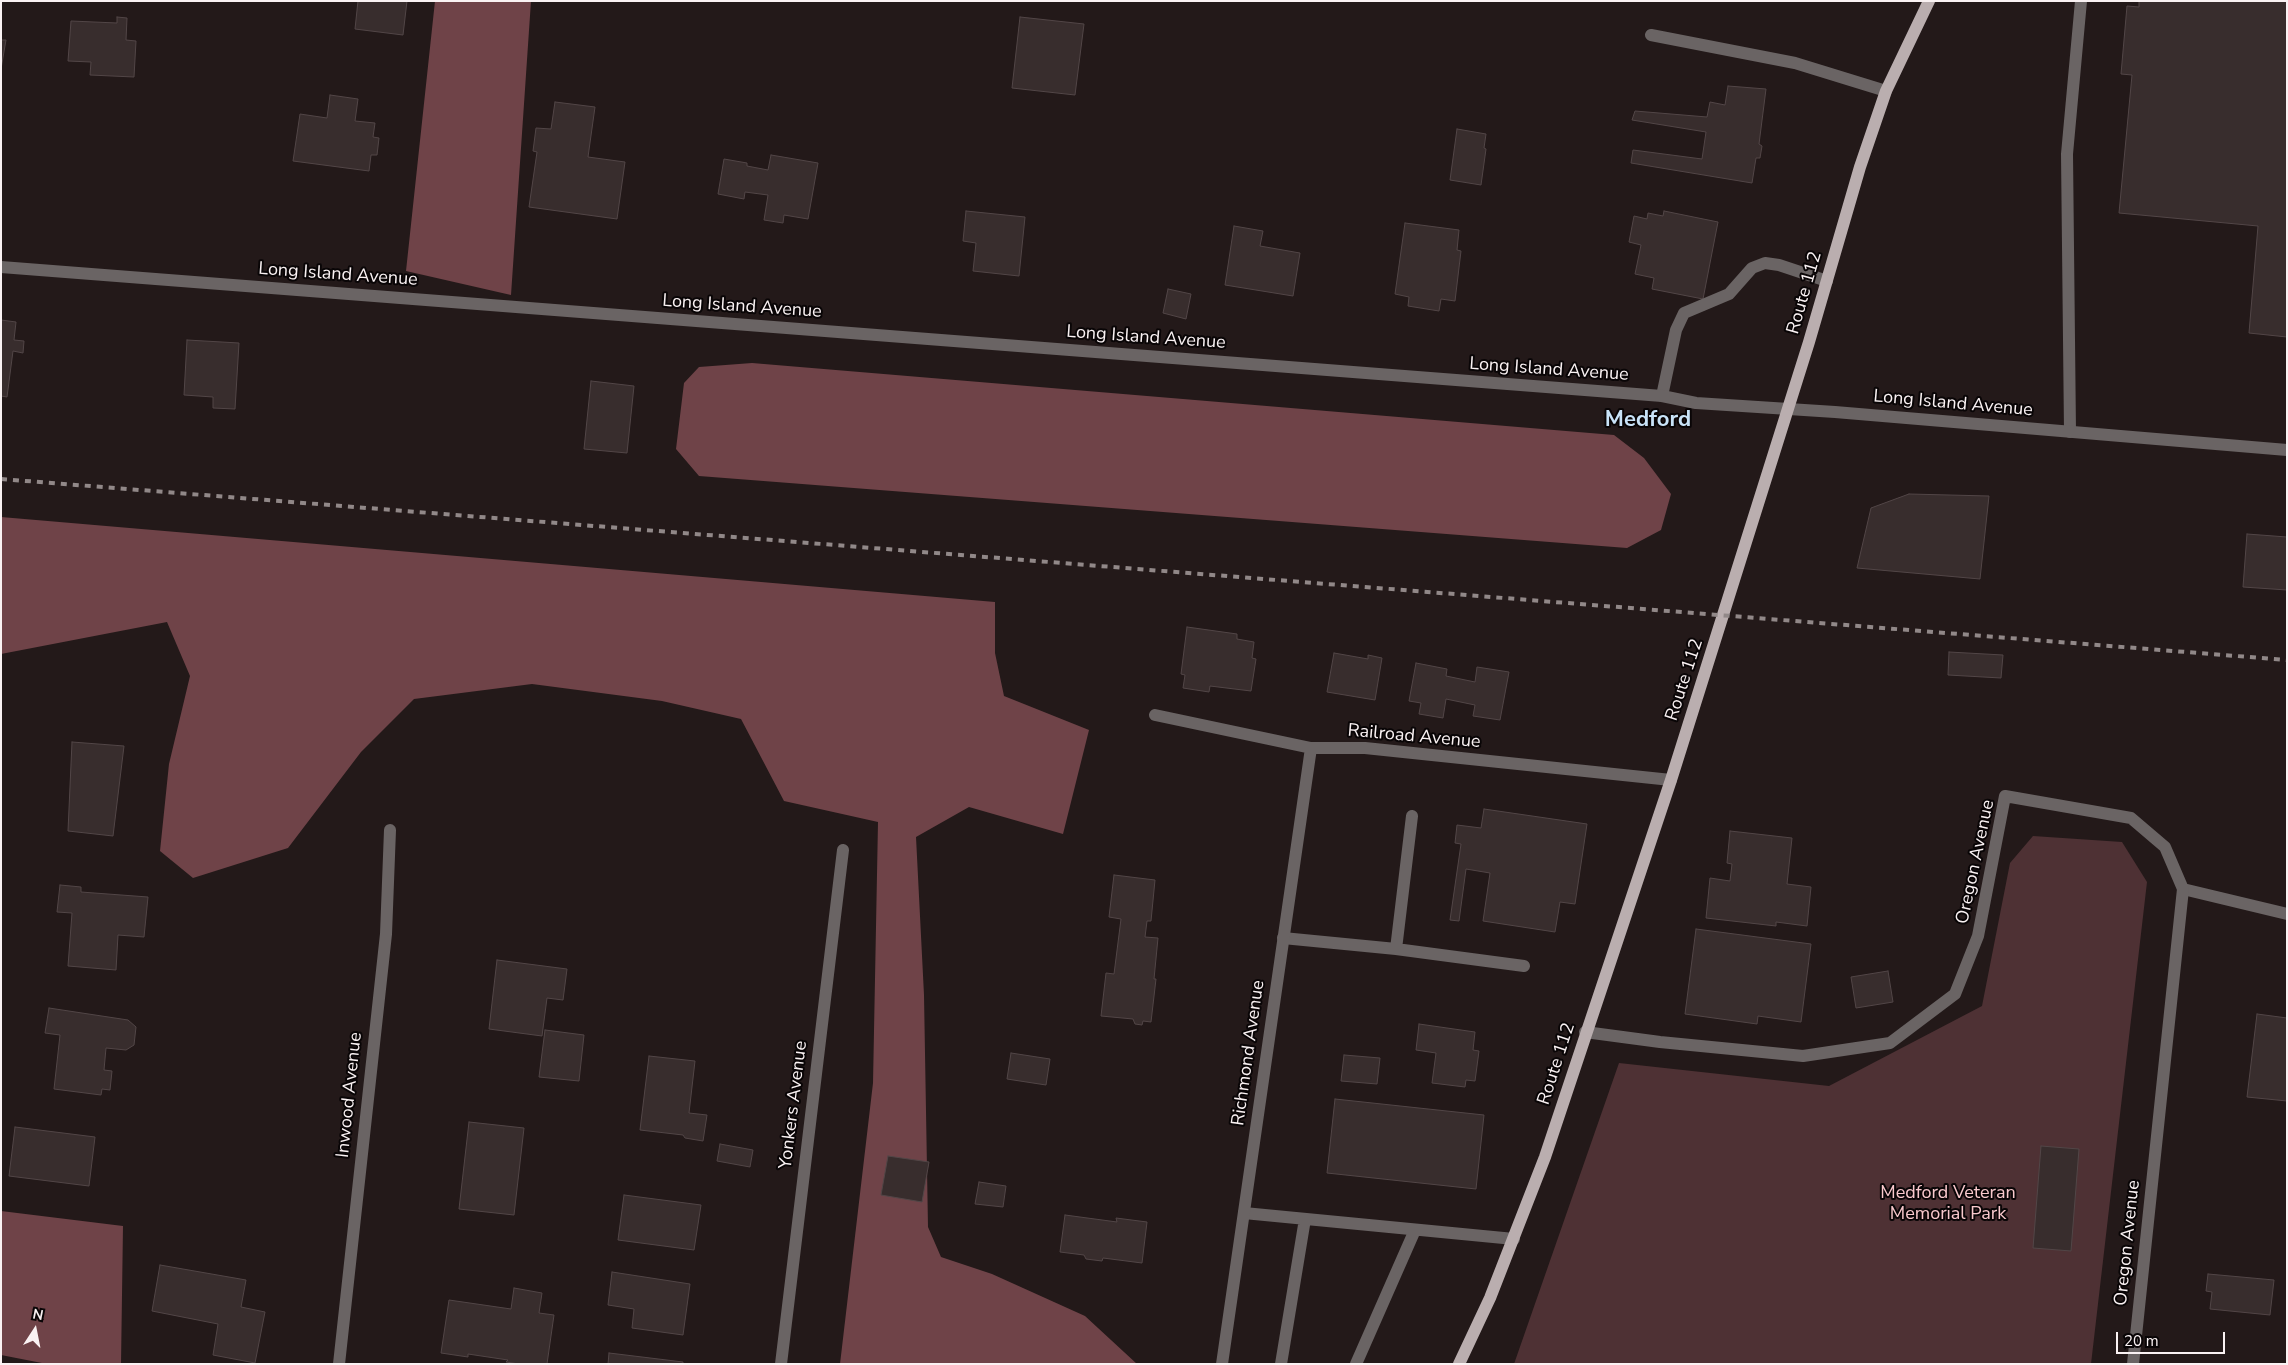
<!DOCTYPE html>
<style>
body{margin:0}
#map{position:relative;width:2288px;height:1365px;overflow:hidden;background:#231919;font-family:"Nunito Sans",sans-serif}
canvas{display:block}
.frame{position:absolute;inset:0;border:2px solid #faf2f3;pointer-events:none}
.north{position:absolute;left:10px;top:1305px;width:50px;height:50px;-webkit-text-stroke:4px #090506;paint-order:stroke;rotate:11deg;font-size:14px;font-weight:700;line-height:20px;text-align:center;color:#faf2f3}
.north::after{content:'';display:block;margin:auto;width:18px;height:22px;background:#faf2f3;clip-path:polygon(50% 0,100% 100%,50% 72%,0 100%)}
.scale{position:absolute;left:2116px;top:1332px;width:109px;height:22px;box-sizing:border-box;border:2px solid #faf2f3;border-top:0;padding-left:6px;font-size:15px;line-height:18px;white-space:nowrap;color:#faf2f3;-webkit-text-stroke:4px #090506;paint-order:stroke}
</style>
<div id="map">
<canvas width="2288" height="1365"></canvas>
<div class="frame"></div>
<div class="north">N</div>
<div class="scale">20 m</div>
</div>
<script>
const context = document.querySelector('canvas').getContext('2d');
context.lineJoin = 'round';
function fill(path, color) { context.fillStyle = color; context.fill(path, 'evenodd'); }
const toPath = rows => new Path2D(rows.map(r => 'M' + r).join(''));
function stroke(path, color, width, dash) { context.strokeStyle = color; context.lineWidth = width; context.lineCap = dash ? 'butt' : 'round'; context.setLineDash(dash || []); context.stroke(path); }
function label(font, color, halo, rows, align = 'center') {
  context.font = font + ' "Nunito Sans",sans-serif'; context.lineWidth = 4; context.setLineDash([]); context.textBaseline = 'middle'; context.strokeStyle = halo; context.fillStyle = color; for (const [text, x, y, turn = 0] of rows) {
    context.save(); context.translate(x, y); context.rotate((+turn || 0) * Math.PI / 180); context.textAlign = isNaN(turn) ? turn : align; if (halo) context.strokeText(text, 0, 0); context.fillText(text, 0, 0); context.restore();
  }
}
const green = toPath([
 [2033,836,2122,842,2147,882,2091,1364,1514,1364,1619,1063,1829,1086,1982,1006,2010,863]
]);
const forest = toPath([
 [435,1,531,1,511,295,406,271],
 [752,363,1614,435,1644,458,1671,494,1661,530,1627,548,699,476,676,449,684,383,699,367],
 [1,517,995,602,995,653,1004,696,1089,730,1063,834,969,807,916,837,924,995,928,1227,941,1257,992,1274,1085,1316,1137,1364,840,1364,873,1083,878,822,784,801,741,719,662,701,532,684,414,699,361,752,288,848,193,878,160,851,169,764,190,676,167,622,1,654],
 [1,1211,123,1226,121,1364,47,1364,1,1355]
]);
const building = toPath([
 [358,1,407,1,403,35,355,29,358,1],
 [2139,1,2287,1,2287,337,2249,333,2258,226,2119,213,2132,75,2121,74,2127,6,2139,7,2139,1],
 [117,17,127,18,126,40,136,41,134,77,90,75,91,62,68,61,71,21,117,23,117,17],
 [1020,17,1084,24,1075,95,1012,88,1020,17],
 [1,40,6,40,1,69,1,40],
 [1728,86,1766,89,1759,144,1762,146,1760,158,1756,158,1752,183,1631,163,1633,150,1702,159,1706,132,1632,120,1635,111,1707,117,1710,102,1725,105,1728,86],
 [330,95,358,99,355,121,375,123,373,137,379,138,377,155,371,155,369,171,293,161,300,114,327,118,330,95],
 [555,102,595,107,588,157,625,162,617,219,529,207,537,152,533,151,536,128,551,129,555,102],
 [1457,129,1486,134,1484,148,1486,149,1481,185,1450,180,1457,129],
 [771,155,818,163,808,219,784,215,783,223,764,220,768,195,745,192,744,199,718,194,724,159,747,163,747,166,768,170,771,155],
 [966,211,1025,217,1019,276,973,271,976,243,963,241,966,211],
 [1664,211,1718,222,1703,299,1652,289,1654,278,1635,274,1641,245,1629,242,1634,216,1647,219,1648,213,1663,216,1664,211],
 [1405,223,1459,230,1457,250,1461,251,1455,301,1441,299,1439,311,1408,306,1409,297,1395,294,1405,223],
 [1234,226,1263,231,1260,246,1300,253,1293,296,1225,285,1234,226],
 [1168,289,1191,294,1186,319,1163,313,1168,289],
 [1,320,16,322,14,340,24,341,23,353,13,351,7,397,1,396,1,320],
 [187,340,239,343,235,409,213,408,213,397,184,395,187,340],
 [591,381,634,386,627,453,584,449,591,381],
 [1909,494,1989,496,1980,579,1857,568,1871,508,1909,494],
 [2247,534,2287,537,2287,590,2243,587,2247,534],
 [1187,627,1237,634,1237,639,1254,642,1252,658,1256,659,1251,691,1210,686,1209,692,1183,688,1185,675,1181,674,1187,627],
 [1949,652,2003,655,2001,678,1948,675,1949,652],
 [1334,653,1368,659,1368,655,1382,658,1375,700,1327,692,1334,653],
 [1416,663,1447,669,1446,676,1475,682,1477,667,1509,672,1500,720,1473,716,1475,705,1446,699,1443,718,1419,714,1421,703,1409,701,1416,663],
 [72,742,124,746,113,836,68,831,72,742],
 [1484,809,1587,824,1575,904,1560,902,1555,932,1483,921,1490,873,1466,869,1459,921,1450,920,1461,844,1455,843,1457,825,1481,828,1484,809],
 [1730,831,1792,838,1787,884,1811,887,1807,926,1776,922,1776,926,1706,918,1710,878,1730,881,1732,864,1727,863,1730,831],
 [1114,875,1155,880,1151,921,1147,921,1145,937,1158,938,1154,979,1156,979,1151,1022,1143,1021,1142,1025,1135,1024,1133,1019,1101,1016,1106,973,1114,974,1121,919,1109,917,1114,875],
 [60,885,81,887,81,892,148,897,144,937,118,935,116,970,68,966,72,913,57,912,60,885],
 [1696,929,1811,944,1801,1022,1758,1016,1757,1024,1685,1014,1696,929],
 [497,960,567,969,563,1000,547,998,542,1036,489,1029,497,960],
 [1888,971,1893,1002,1856,1008,1851,977,1888,971],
 [49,1008,128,1020,136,1027,134,1045,126,1050,106,1048,104,1070,112,1071,110,1090,102,1089,101,1095,54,1089,60,1035,45,1033,49,1008],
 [2257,1014,2287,1018,2287,1101,2247,1097,2257,1014],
 [1419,1024,1475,1032,1473,1050,1479,1051,1475,1081,1466,1080,1465,1087,1432,1083,1436,1053,1416,1050,1419,1024],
 [545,1030,584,1035,579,1081,539,1077,545,1030],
 [1011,1053,1050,1059,1046,1085,1007,1079,1011,1053],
 [1344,1055,1380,1058,1377,1084,1341,1081,1344,1055],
 [649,1056,695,1061,689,1113,707,1115,703,1141,685,1138,683,1135,640,1130,649,1056],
 [1335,1099,1484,1115,1476,1189,1327,1173,1335,1099],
 [469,1122,524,1128,514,1215,459,1209,469,1122],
 [15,1127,95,1137,89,1186,9,1176,15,1127],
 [720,1144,753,1150,750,1167,717,1161,720,1144],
 [2041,1146,2079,1149,2071,1251,2033,1248,2041,1146],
 [888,1156,929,1162,922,1202,881,1195,888,1156],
 [979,1182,1006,1186,1003,1207,975,1204,979,1182],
 [624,1195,701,1205,694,1250,618,1240,624,1195],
 [1065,1215,1117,1222,1116,1218,1147,1222,1142,1263,1103,1258,1102,1261,1086,1259,1084,1255,1060,1252,1065,1215],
 [160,1265,246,1280,241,1307,265,1312,255,1363,213,1355,218,1324,152,1311,160,1265],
 [612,1272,690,1284,683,1335,632,1328,634,1309,608,1305,612,1272],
 [2208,1274,2274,1280,2270,1315,2210,1309,2212,1292,2206,1291,2208,1274],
 [514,1288,542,1293,539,1313,554,1315,547,1364,519,1364,506,1362,508,1360,468,1354,468,1357,441,1353,449,1300,511,1309,514,1288],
 [609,1353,683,1362,683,1364,608,1364,609,1353]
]);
const service = toPath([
 [1651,35,1795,63,1886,91],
 [1662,396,1676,330,1684,313,1729,294,1752,268,1765,263,1779,265,1827,281],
 [2070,432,2067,154,2081,1],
 [2183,889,2287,914],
 [1283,938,1396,949,1524,966],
 [1396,949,1412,816],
 [1244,1213,1514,1239],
 [1281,1364,1305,1219],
 [1356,1364,1415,1230]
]);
const minor = toPath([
 [1155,715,1311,748,1365,748,1671,780],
 [1585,1032,1660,1042,1803,1056,1890,1043,1955,994,1978,936,2005,796,2131,818,2165,847,2183,889,2133,1364],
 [339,1364,386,934,390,830],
 [781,1364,843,850],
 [1222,1364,1311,748]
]);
const tertiary = toPath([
 [1,267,1662,396,1696,403,1835,412,2287,450]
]);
const primary = toPath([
 [1459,1364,1490,1298,1545,1157,1671,780,1809,342,1860,167,1886,91,1929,1]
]);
const rail = toPath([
 [1,479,2287,660]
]);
const streetNames = [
 ["Long Island Avenue",338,275,4],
 ["Route 112",1805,293,-74],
 ["Long Island Avenue",742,307,4],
 ["Long Island Avenue",1146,338,4],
 ["Long Island Avenue",1549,370,4],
 ["Long Island Avenue",1953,404,5],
 ["Route 112",1685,680,-72],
 ["Railroad Avenue",1414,737,5],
 ["Oregon Avenue",1976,862,-78],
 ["Richmond Avenue",1249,1053,-82],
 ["Route 112",1557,1064,-72],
 ["Inwood Avenue",350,1095,-84],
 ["Yonkers Avenue",794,1105,-83],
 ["Oregon Avenue",2128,1243,-84]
];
const parkNames = [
 ["Medford Veteran",1948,1194],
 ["Memorial Park",1948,1215]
];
const districtNames = [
 ["Medford",1648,421]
];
fill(green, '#4e3134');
fill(forest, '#6f4348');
fill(building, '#382d2d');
stroke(building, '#524647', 1);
stroke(service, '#6a6464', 12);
stroke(minor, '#6a6464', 12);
stroke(tertiary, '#6a6464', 12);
stroke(primary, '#baaeaf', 12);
stroke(rail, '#918888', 4, [6, 6]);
label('18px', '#faf2f3', '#090506', streetNames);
label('18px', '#f9c9cd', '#090506', parkNames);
label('bold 22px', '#c9e3f8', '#090506', districtNames);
</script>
